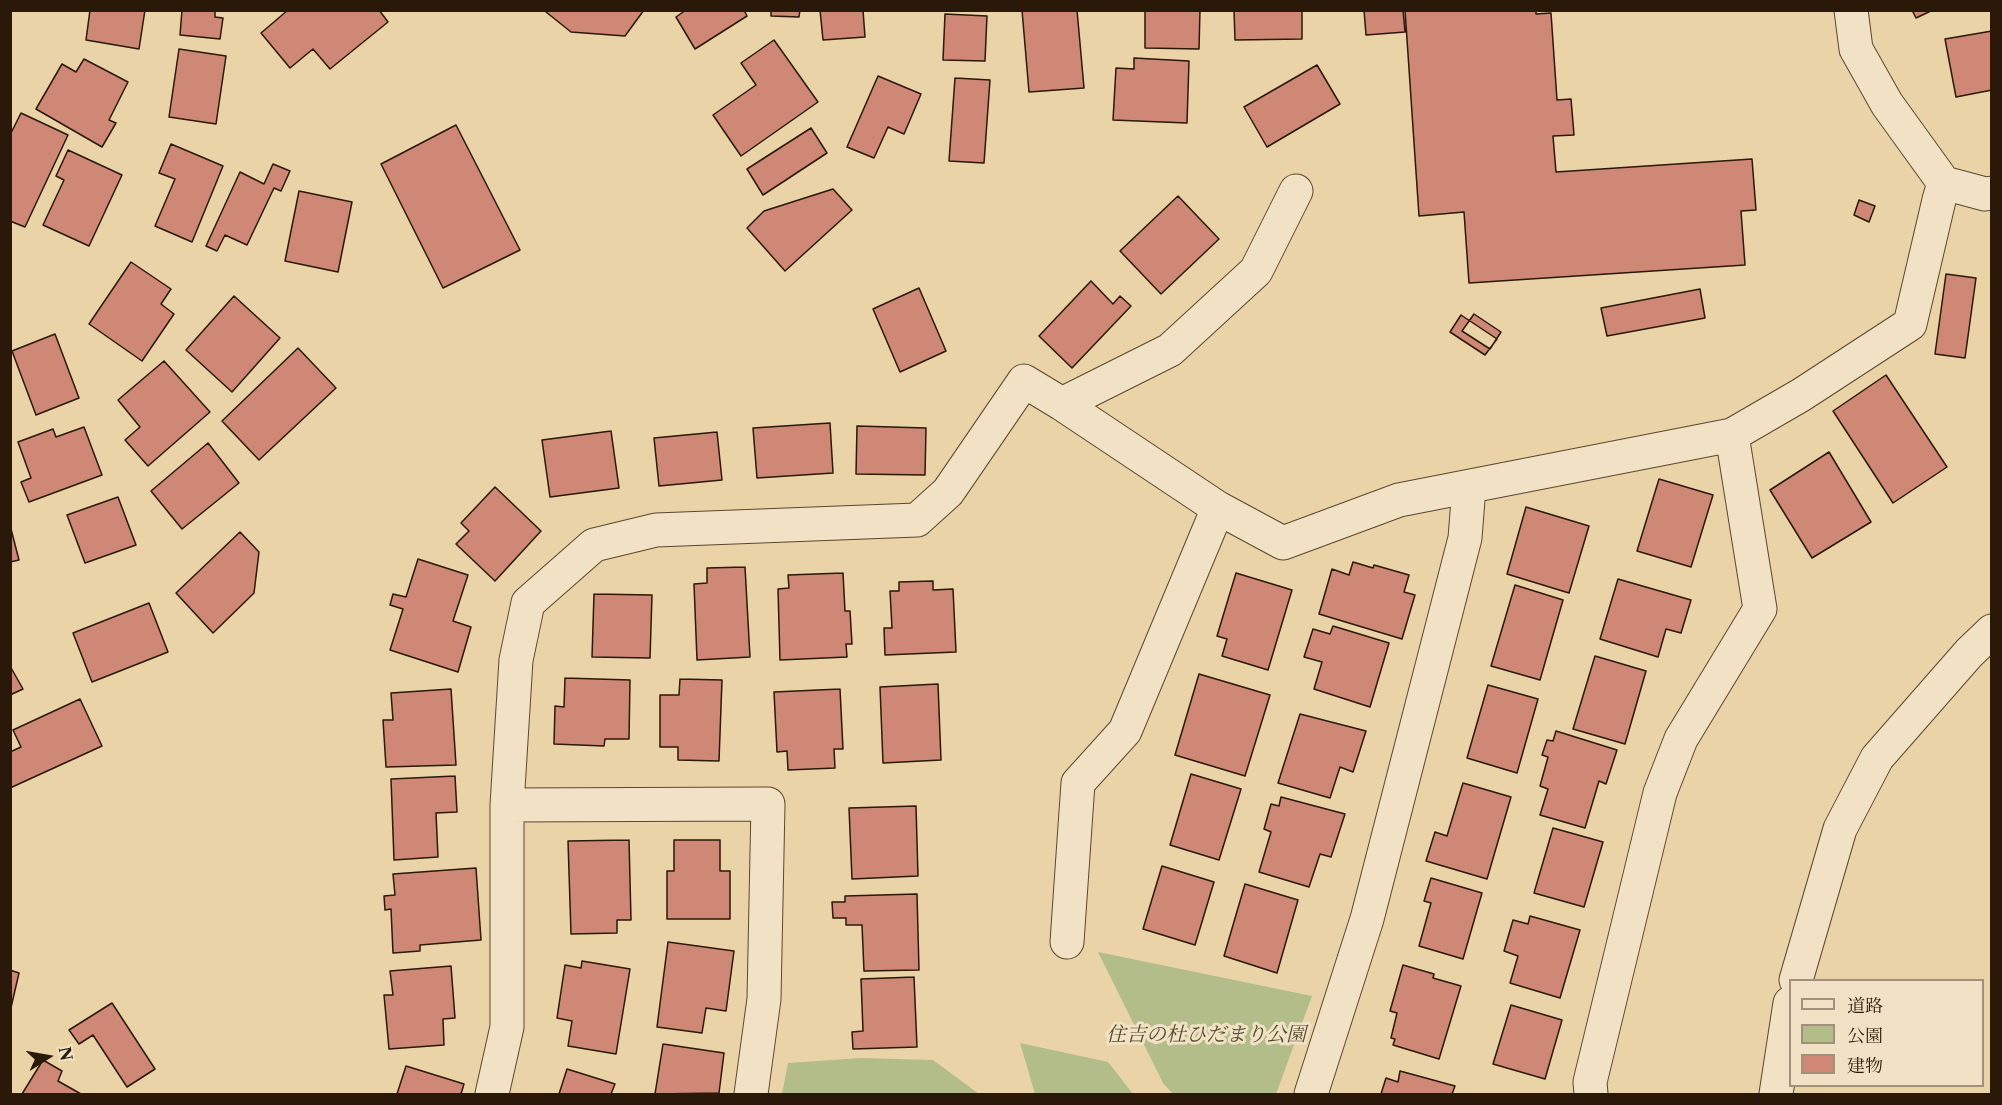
<!DOCTYPE html>
<meta charset="utf-8">
<style>
body{margin:0}
#map{position:relative;width:2002px;height:1105px;overflow:hidden;background:#ead3a6;font-family:"Libre Caslon Text","Noto Serif JP",serif}
canvas{display:block}
.frame{position:absolute;inset:0;border:12px solid #2a1809;pointer-events:none}
.legend{position:absolute;left:1789px;top:979px;width:195px;height:108px;box-sizing:border-box;background:#f1e2c5;border:2px solid #a1917a;margin:0;padding:8px 10px;list-style:none;font-size:18px;color:#2a1809}
.legend li{display:flex;align-items:center;gap:12px;height:30px}
.legend b{width:30px;border:2px solid #a1917a}
.north{position:absolute;left:18px;top:1027px;width:60px;height:60px;-webkit-text-stroke:4px #f1e2c5;paint-order:stroke;rotate:79deg;font-size:16px;font-weight:700;line-height:24px;text-align:center;color:#2a1809}
.north::after{content:'';display:block;margin:auto;width:21px;height:27px;background:#2a1809;clip-path:polygon(50% 0,100% 100%,50% 72%,0 100%)}
</style>
<div id="map">
<canvas width="2002" height="1105"></canvas>
<div class="frame"></div>
<ul class="legend">
<li><b style="height:8px;background:#f1e2c5"></b>道路</li>
<li><b style="height:16px;background:#b3bd8a"></b>公園</li>
<li><b style="height:16px;background:#ce8875"></b>建物</li>
</ul>
<div class="north">N</div>
</div>
<script>
const context = document.querySelector('canvas').getContext('2d');
context.lineJoin = 'round';
function fill(path, color) { context.fillStyle = color; context.fill(path, 'evenodd'); }
const toPath = rows => new Path2D(rows.map(r => 'M' + r).join(''));
function stroke(path, color, width, dash) { context.strokeStyle = color; context.lineWidth = width; context.lineCap = dash ? 'butt' : 'round'; context.setLineDash(dash || []); context.stroke(path); }
function label(font, color, halo, rows, align = 'center') {
  context.font = font + ' "Libre Caslon Text","Noto Serif JP",serif'; context.lineWidth = 6; context.setLineDash([]); context.textBaseline = 'middle'; context.strokeStyle = halo; context.fillStyle = color; for (const [text, x, y, turn = 0] of rows) {
    context.save(); context.translate(x, y); context.rotate((+turn || 0) * Math.PI / 180); context.textAlign = isNaN(turn) ? turn : align; if (halo) context.strokeText(text, 0, 0); context.fillText(text, 0, 0); context.restore();
  }
}
const green = toPath([
 [1098,952,1312,996,1276,1094,1173,1094,1163,1083],
 [1020,1043,1108,1062,1133,1094,1035,1094],
 [861,1058,933,1060,979,1094,782,1094,788,1063]
]);
const building = toPath([
 [90,10,145,10,139,49,86,40,90,10],
 [182,10,215,10,215,17,223,18,220,39,180,35,182,10],
 [288,10,379,10,388,22,330,69,313,49,290,68,261,33,288,10],
 [547,10,644,10,625,36,571,32,546,12,547,10],
 [686,10,744,10,747,16,695,49,676,17,686,10],
 [771,10,800,10,799,17,771,16,771,10],
 [820,10,863,10,865,37,823,40,820,10],
 [1022,10,1077,10,1084,88,1029,92,1022,10],
 [1145,10,1200,10,1199,49,1145,48,1145,10],
 [1234,10,1302,10,1302,39,1235,40,1234,10],
 [1364,10,1403,10,1405,32,1366,35,1364,10],
 [1405,10,1536,10,1536,14,1551,13,1557,100,1571,99,1574,135,1553,136,1556,172,1752,159,1756,210,1741,211,1745,265,1469,283,1464,212,1419,216,1405,10],
 [1912,10,1933,10,1916,18,1912,10],
 [945,14,987,16,985,61,943,60,945,14],
 [1992,31,1992,90,1956,97,1945,39,1992,31],
 [774,40,818,102,741,156,713,115,756,85,741,63,774,40],
 [179,49,226,56,216,124,169,117,179,49],
 [1134,58,1189,61,1187,123,1113,120,1116,68,1134,69,1134,58],
 [84,59,128,82,109,120,116,123,102,147,36,109,62,64,76,72,84,59],
 [1317,65,1340,104,1267,147,1244,107,1317,65],
 [878,76,921,94,904,134,888,127,874,158,847,147,878,76],
 [955,78,990,80,984,163,949,161,955,78],
 [21,113,68,135,25,227,10,221,10,135,21,113],
 [456,125,520,250,443,288,381,164,456,125],
 [811,128,827,153,763,195,747,169,811,128],
 [171,144,223,166,192,242,155,226,175,179,159,173,171,144],
 [68,150,122,175,89,246,43,225,64,180,56,176,68,150],
 [273,164,290,171,281,191,274,188,247,245,225,235,217,251,206,246,240,172,264,184,273,164],
 [833,189,852,210,785,271,747,228,764,211,833,189],
 [299,191,352,202,338,272,285,261,299,191],
 [1178,196,1219,239,1161,294,1120,251,1178,196],
 [1859,200,1875,206,1869,222,1854,215,1859,200],
 [131,262,171,289,161,304,174,314,142,361,89,324,131,262],
 [1946,274,1976,278,1965,358,1935,354,1946,274],
 [1091,281,1113,304,1120,296,1131,306,1072,368,1039,336,1091,281],
 [919,288,946,351,900,372,873,309,919,288],
 [1700,289,1705,318,1607,336,1601,308,1700,289],
 [234,296,280,338,232,392,186,350,234,296],
 [1474,314,1501,332,1490,349,1462,331,1474,314],
 [1461,315,1497,339,1485,355,1450,332,1461,315],
 [55,334,79,398,36,415,12,351,55,334],
 [298,348,336,388,259,460,222,421,298,348],
 [164,361,210,412,148,466,125,440,140,427,118,400,164,361],
 [1886,375,1947,467,1893,503,1833,411,1886,375],
 [830,423,833,473,757,478,753,428,830,423],
 [857,426,926,428,925,475,856,474,857,426],
 [84,427,102,475,29,502,21,482,31,478,18,442,53,429,56,437,84,427],
 [611,431,619,488,550,497,542,440,611,431],
 [717,432,722,480,659,486,654,438,717,432],
 [208,443,239,483,182,529,151,491,208,443],
 [1829,452,1871,522,1812,558,1770,490,1829,452],
 [1659,479,1713,495,1691,567,1637,551,1659,479],
 [495,487,541,531,495,581,456,544,469,531,461,523,495,487],
 [118,497,136,545,85,563,67,515,118,497],
 [1526,507,1589,526,1569,593,1507,574,1526,507],
 [10,525,19,560,10,562,10,525],
 [240,532,259,552,254,593,213,633,176,593,240,532],
 [418,559,468,575,453,621,471,627,458,672,390,650,403,609,390,605,393,594,406,597,418,559],
 [1353,562,1373,568,1374,565,1409,575,1404,592,1415,595,1402,639,1319,614,1332,569,1349,575,1353,562],
 [745,567,750,657,697,660,694,584,707,583,707,568,745,567],
 [843,573,845,611,850,611,852,644,846,644,847,657,780,660,778,589,789,588,788,575,843,573],
 [1236,573,1292,590,1268,670,1222,656,1227,639,1217,636,1236,573],
 [1618,579,1691,600,1681,633,1666,629,1658,657,1600,639,1618,579],
 [933,581,933,590,953,589,956,652,885,655,884,628,892,628,890,591,899,591,899,582,933,581],
 [1515,585,1563,600,1540,680,1491,666,1515,585],
 [594,594,652,595,650,658,592,657,594,594],
 [149,603,168,652,92,682,73,633,149,603],
 [1333,626,1389,643,1370,707,1314,689,1322,662,1304,657,1313,629,1330,634,1333,626],
 [1595,656,1646,671,1625,744,1573,729,1595,656],
 [10,666,23,689,10,695,10,666],
 [1199,674,1270,695,1245,776,1175,755,1199,674],
 [565,678,630,680,629,739,605,739,604,746,554,744,555,706,564,707,565,678],
 [680,679,722,680,719,761,678,760,678,747,660,747,660,695,679,695,680,679],
 [938,684,941,760,883,763,880,687,938,684],
 [1488,685,1538,699,1517,773,1467,758,1488,685],
 [451,689,456,765,386,767,383,720,393,720,391,693,451,689],
 [840,689,843,749,834,749,835,768,788,770,787,751,777,752,774,692,840,689],
 [80,699,102,746,10,788,10,752,21,747,13,730,80,699],
 [1300,714,1366,731,1353,772,1340,767,1330,798,1278,783,1300,714],
 [1556,731,1617,750,1606,784,1599,781,1585,828,1540,815,1548,789,1540,786,1548,757,1542,755,1547,740,1553,741,1556,731],
 [1191,774,1241,789,1219,860,1170,845,1191,774],
 [455,776,457,812,436,813,438,857,394,860,391,779,455,776],
 [1463,783,1511,797,1487,879,1426,861,1435,832,1447,836,1463,783],
 [1281,797,1345,814,1331,857,1320,854,1309,887,1259,872,1271,832,1264,829,1271,804,1279,806,1281,797],
 [916,806,918,876,852,879,849,808,916,806],
 [1553,828,1603,842,1584,907,1534,893,1553,828],
 [629,840,631,920,617,920,617,933,571,934,568,841,629,840],
 [674,840,720,840,720,871,730,871,730,919,667,919,667,871,674,871,674,840],
 [1162,866,1214,882,1195,945,1143,929,1162,866],
 [476,868,481,940,420,945,420,951,393,953,391,909,385,910,384,896,395,895,393,874,476,868],
 [1431,878,1482,893,1463,959,1419,946,1431,903,1424,901,1431,878],
 [1245,884,1298,900,1277,973,1224,956,1245,884],
 [917,894,919,970,864,971,862,925,846,925,846,918,833,918,832,902,845,902,845,896,917,894],
 [1530,916,1580,930,1560,998,1510,983,1518,956,1504,951,1513,920,1528,924,1530,916],
 [668,942,734,951,726,1011,706,1008,702,1033,657,1027,668,942],
 [582,961,630,969,616,1054,568,1046,572,1021,557,1018,565,965,581,968,582,961],
 [1403,965,1434,974,1433,978,1461,986,1439,1059,1393,1045,1395,1039,1391,1038,1397,1013,1390,1011,1403,965],
 [451,966,455,1018,443,1019,444,1045,389,1049,384,995,393,995,390,971,451,966],
 [10,970,19,973,10,1012,10,970],
 [914,977,917,1047,853,1049,852,1032,863,1031,861,979,914,977],
 [112,1003,155,1069,127,1087,93,1035,79,1044,69,1030,112,1003],
 [1511,1005,1562,1020,1545,1079,1493,1064,1511,1005],
 [663,1044,724,1053,719,1093,655,1094,663,1044],
 [43,1060,62,1071,58,1081,81,1094,22,1094,43,1060],
 [406,1066,464,1084,461,1094,397,1094,406,1066],
 [567,1069,615,1084,611,1094,559,1094,567,1069],
 [1400,1071,1455,1086,1452,1094,1381,1094,1386,1078,1398,1082,1400,1071]
]);
const minor = toPath([
 [1851,10,1856,49,1887,104,1944,183,1985,194,1992,193],
 [1062,404,1170,350,1256,271,1296,191],
 [507,805,768,804,764,999,751,1094],
 [1067,942,1078,783,1125,731,1218,508],
 [1796,980,1840,829,1877,758,1969,653,1992,631],
 [492,1094,507,1027,507,805,516,660,528,603,594,545,656,530,917,520,948,492,1024,381,1062,404,1218,508,1283,543,1399,500,1732,435,1801,395,1910,324,1939,200,1944,183],
 [1311,1094,1367,919,1465,538,1469,487],
 [1591,1094,1590,1082,1660,793,1681,739,1760,609,1732,435],
 [1776,1094,1790,1003]
]);
const parkNames = [
 ["住吉の杜ひだまり公園",1206,1035]
];
fill(green, '#b3bd8a');
fill(building, '#ce8875');
stroke(building, '#2a1809', 1.5);
stroke(minor, '#5a4730', 35);
stroke(minor, '#f1e2c5', 33);
label('italic 20px', '#534a30', '#f1e2c5', parkNames);
</script>
